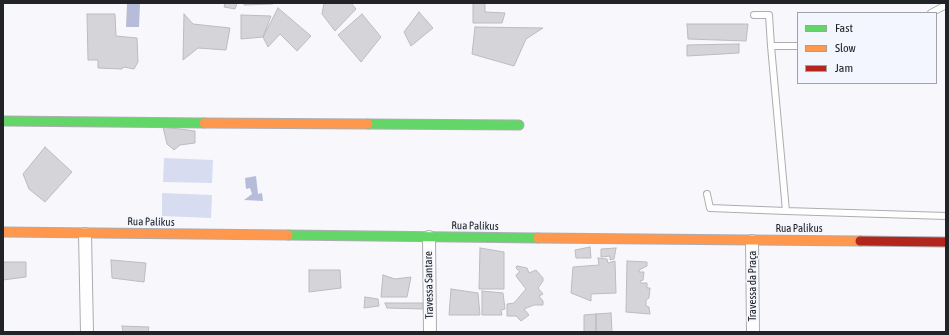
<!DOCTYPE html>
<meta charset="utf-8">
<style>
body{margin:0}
#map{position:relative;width:949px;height:335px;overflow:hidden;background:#f7f7fc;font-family:"Asap Condensed",sans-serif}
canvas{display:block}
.frame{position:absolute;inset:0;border:4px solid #222326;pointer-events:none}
.legend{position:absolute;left:797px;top:12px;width:140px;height:72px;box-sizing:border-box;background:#f4f6ff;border:1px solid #a0a2a8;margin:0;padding:5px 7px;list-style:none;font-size:12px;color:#222326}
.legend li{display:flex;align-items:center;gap:8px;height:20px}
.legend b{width:20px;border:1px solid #a0a2a8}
</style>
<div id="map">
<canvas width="949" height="335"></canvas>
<div class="frame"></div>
<ul class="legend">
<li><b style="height:5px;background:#63d668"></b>Fast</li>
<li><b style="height:5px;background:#ff974d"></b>Slow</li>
<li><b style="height:5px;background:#b3261e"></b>Jam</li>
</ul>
</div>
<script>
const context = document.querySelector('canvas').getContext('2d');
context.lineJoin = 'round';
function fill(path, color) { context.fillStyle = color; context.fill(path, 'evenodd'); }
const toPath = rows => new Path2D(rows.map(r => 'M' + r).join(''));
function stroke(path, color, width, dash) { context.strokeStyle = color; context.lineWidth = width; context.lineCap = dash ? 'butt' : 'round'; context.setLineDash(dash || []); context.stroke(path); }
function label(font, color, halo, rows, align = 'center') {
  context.font = font + ' "Asap Condensed",sans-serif'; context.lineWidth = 3; context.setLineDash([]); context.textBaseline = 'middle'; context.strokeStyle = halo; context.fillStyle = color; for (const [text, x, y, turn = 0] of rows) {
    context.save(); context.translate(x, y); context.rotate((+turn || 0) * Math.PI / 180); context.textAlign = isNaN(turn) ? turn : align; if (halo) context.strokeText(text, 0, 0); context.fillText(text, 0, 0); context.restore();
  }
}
const green = toPath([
 [164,158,213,160,212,183,163,182],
 [162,193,212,195,211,218,162,216]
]);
const water = toPath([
 [127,3,140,4,139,27,126,27],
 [256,176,258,194,262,193,263,201,244,200,252,194,250,188,246,189,245,178]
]);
const building = toPath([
 [225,3,237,3,235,9,224,7,225,3],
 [244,3,273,3,273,4,244,5,244,3],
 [324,3,351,3,356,9,335,31,322,14,324,3],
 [473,3,485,3,485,12,505,13,502,23,473,23,473,3],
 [278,8,311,36,297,51,280,34,268,47,263,37,278,8],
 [419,12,433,28,411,46,404,32,419,12],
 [87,14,115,14,116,36,137,38,138,62,134,69,124,67,122,69,98,68,98,60,88,60,87,14],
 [184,14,193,24,230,28,226,50,198,48,183,60,184,14],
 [362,14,381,37,361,62,338,35,362,14],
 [241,15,271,16,263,37,241,39,241,15],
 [687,24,748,24,746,41,688,39,687,24],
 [475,27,543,28,526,39,514,66,472,54,475,27],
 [739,44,739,53,687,56,687,45,739,44],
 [163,127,195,131,195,143,180,145,174,150,167,144,163,127],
 [45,147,72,172,45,202,29,189,23,174,45,147],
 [590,247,591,258,576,258,575,250,590,247],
 [480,248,504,252,504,289,479,289,480,248],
 [616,248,614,259,610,260,610,256,601,257,601,249,616,248],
 [598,258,607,259,608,263,615,261,616,293,591,294,591,301,571,293,573,267,599,265,598,258],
 [111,260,146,263,144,282,112,278,111,260],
 [627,261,647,262,647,266,639,270,639,272,644,272,643,280,640,281,641,283,647,283,647,288,650,288,649,298,646,300,646,306,649,307,650,314,626,312,627,261],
 [3,262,26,262,26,277,3,280,3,262],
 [517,266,527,268,529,273,536,270,543,278,543,281,538,288,543,294,539,296,543,301,543,305,534,305,524,309,529,315,521,321,516,316,507,316,507,304,514,303,526,289,516,276,517,274,520,272,516,268,517,266],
 [309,270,340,270,341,288,309,292,309,270],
 [383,275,395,279,411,277,407,297,381,297,383,275],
 [451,289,478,293,480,315,449,315,451,289],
 [482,291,503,293,505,309,501,310,502,315,482,315,482,291],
 [365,297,378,299,379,306,364,308,365,297],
 [385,303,423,303,423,309,387,308,385,303],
 [611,313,612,332,596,332,596,314,611,313],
 [596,314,596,332,584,332,584,315,596,314],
 [122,326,149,327,148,332,123,332,122,326]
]);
const lane = toPath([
 [931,13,946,5],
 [754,15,769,15,771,46,798,46],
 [771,46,786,211,946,216],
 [707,194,710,208,786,211]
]);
const street = toPath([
 [85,234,87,332],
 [429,237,430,332],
 [752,241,753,332]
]);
const fast = toPath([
 [3,121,204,123],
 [368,124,519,125],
 [288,235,538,238]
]);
const slow = toPath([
 [204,123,368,124],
 [3,232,288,235],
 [538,238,860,241]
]);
const jam = toPath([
 [860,241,946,242]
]);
const streetNames = [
 ["Rua Palikus",151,222,1],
 ["Rua Palikus",475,226,1],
 ["Rua Palikus",799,229],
 ["Travessa Santare",429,285,-91],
 ["Travessa da Praça",753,286,-90]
];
fill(green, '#d8dcf1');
fill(water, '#b7bdd8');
fill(building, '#d5d5d9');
stroke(building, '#bcbcc0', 1);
stroke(lane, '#adadb1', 8);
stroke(street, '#adadb1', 14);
stroke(fast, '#adadb1', 11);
stroke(slow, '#adadb1', 11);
stroke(jam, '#adadb1', 11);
stroke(lane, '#fefeff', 6);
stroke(street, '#fefeff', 12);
stroke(fast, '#63d668', 9);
stroke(slow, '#ff974d', 9);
stroke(jam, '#b3261e', 9);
label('11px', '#222326', '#f4f6ff', streetNames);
</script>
